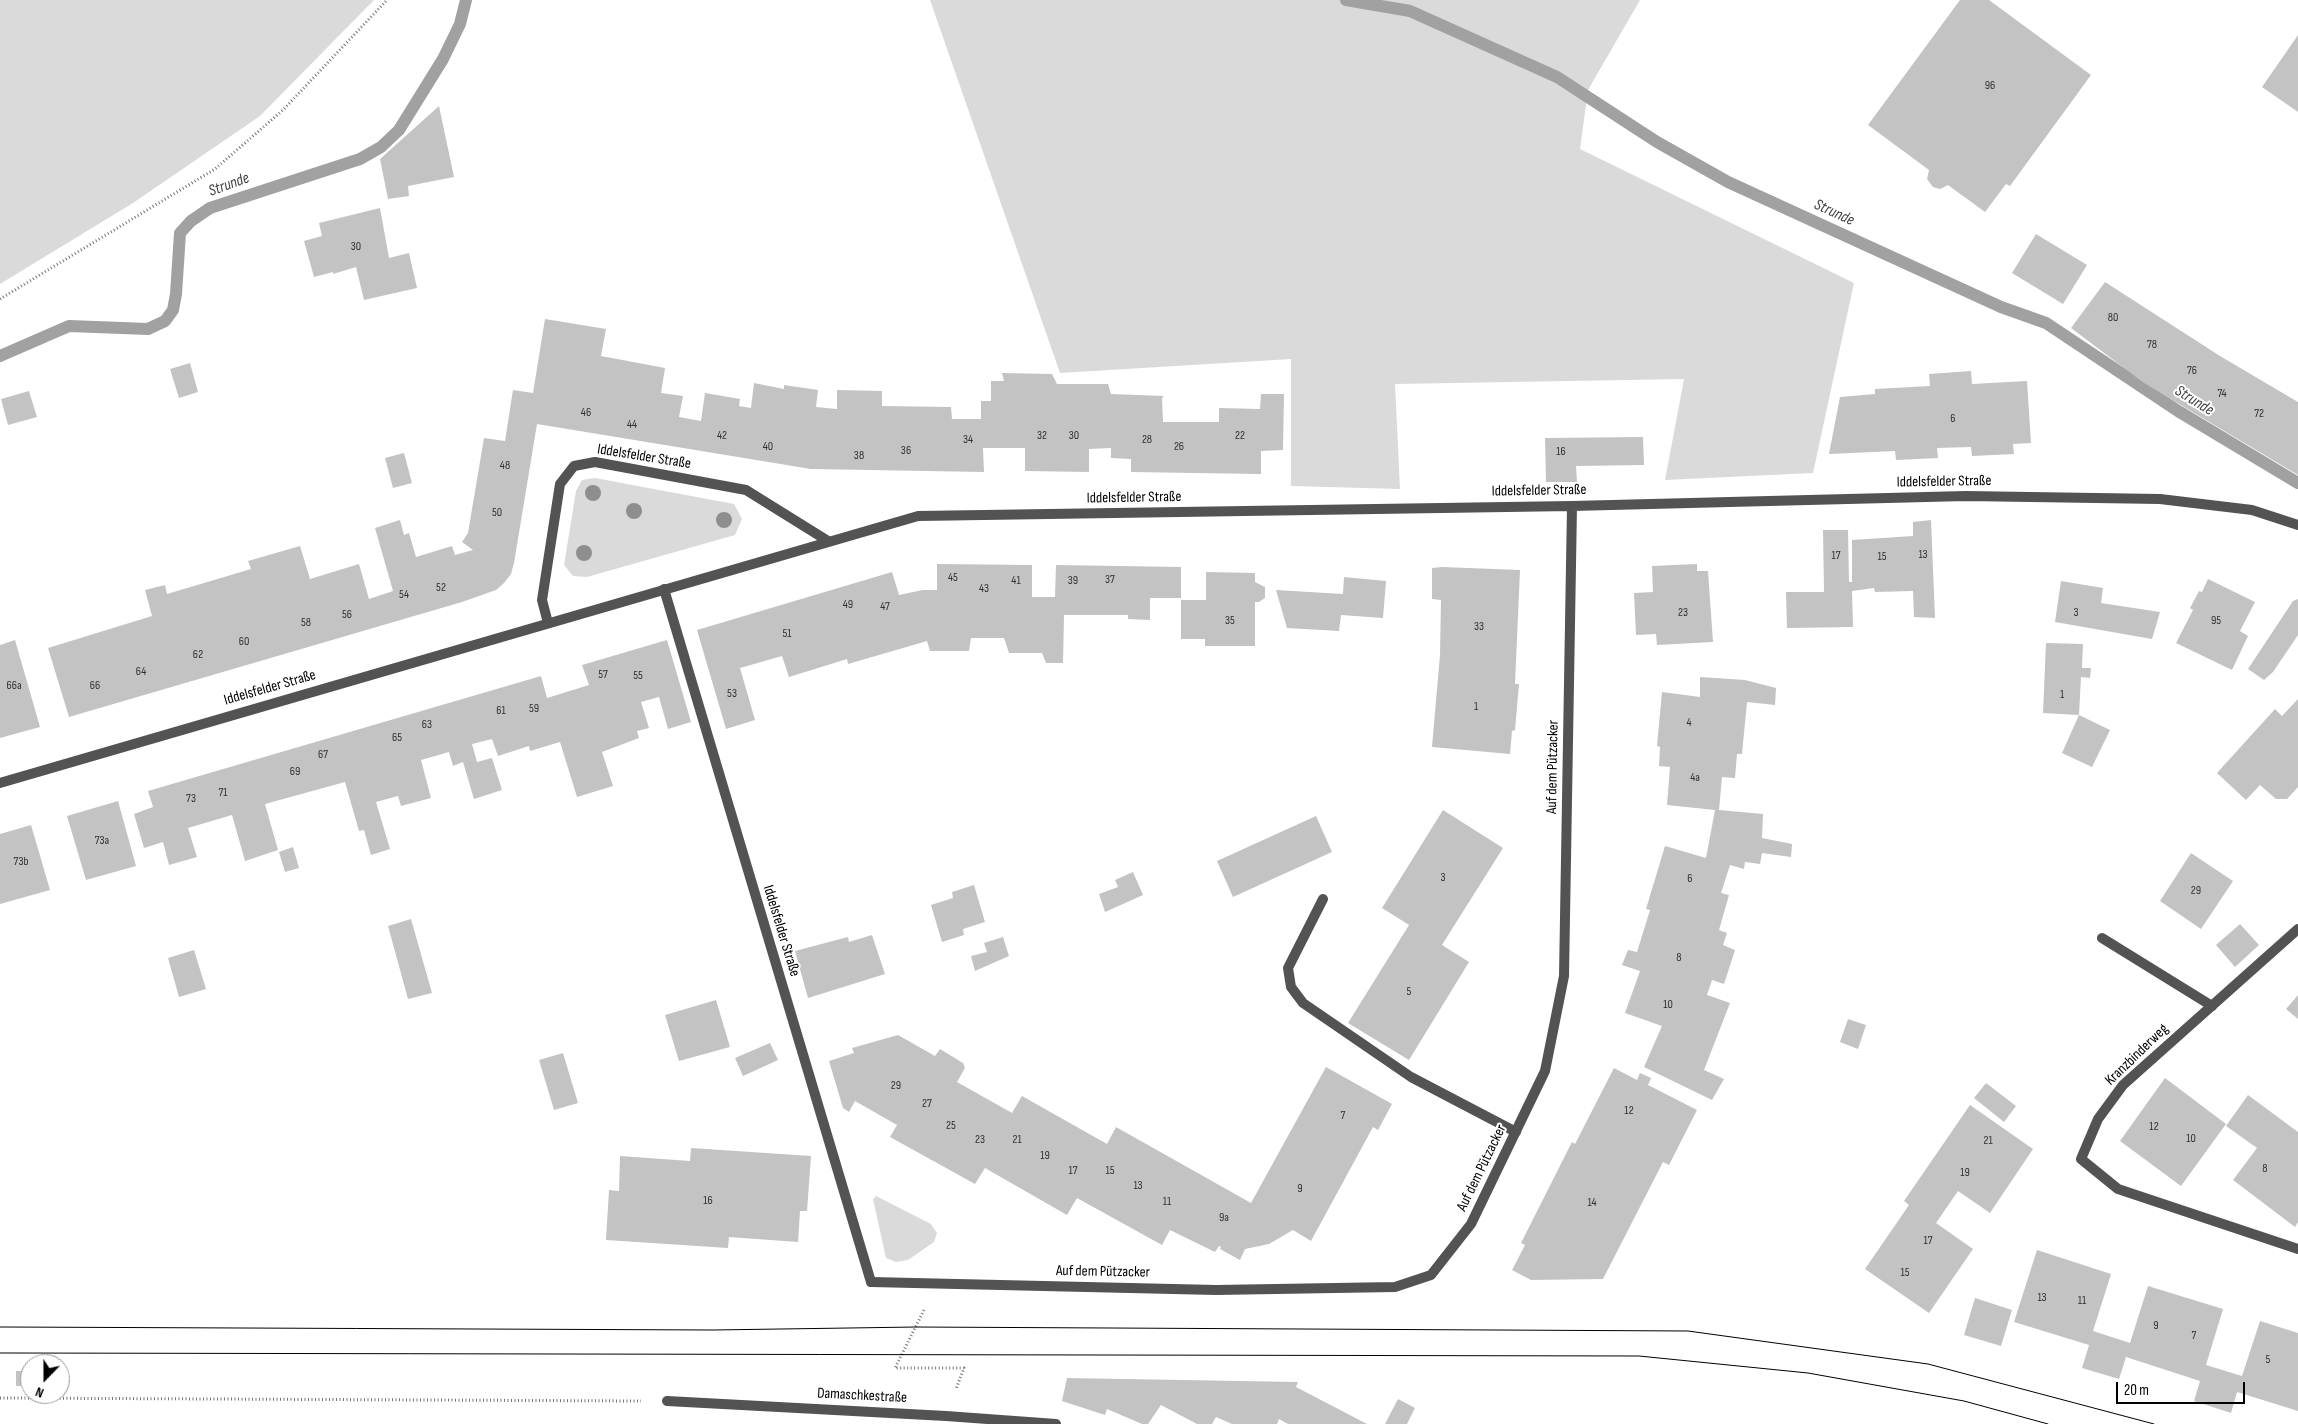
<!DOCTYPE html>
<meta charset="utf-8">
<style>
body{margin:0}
#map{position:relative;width:2298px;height:1424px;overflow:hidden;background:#fff;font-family:"Sofia Sans Condensed",sans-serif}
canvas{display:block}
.north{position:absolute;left:20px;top:1354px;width:50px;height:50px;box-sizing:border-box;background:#fff;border:1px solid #999;border-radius:50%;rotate:202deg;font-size:14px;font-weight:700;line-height:20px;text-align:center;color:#000}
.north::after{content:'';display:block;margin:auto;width:18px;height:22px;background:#000;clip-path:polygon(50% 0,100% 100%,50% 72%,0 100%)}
.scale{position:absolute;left:2116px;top:1382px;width:129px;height:22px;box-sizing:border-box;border:2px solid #000;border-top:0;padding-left:6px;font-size:15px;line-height:18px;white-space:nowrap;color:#000;-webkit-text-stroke:4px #fff;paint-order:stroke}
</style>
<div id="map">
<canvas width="2298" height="1424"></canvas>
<div class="north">N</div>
<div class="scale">20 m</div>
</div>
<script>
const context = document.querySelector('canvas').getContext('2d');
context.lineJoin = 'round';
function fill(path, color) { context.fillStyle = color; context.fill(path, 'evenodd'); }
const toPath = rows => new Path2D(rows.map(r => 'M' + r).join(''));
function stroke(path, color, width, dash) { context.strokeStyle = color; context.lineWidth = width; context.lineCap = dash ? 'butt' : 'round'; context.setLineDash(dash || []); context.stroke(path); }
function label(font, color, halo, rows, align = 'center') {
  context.font = font + ' "Sofia Sans Condensed",sans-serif'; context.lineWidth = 4; context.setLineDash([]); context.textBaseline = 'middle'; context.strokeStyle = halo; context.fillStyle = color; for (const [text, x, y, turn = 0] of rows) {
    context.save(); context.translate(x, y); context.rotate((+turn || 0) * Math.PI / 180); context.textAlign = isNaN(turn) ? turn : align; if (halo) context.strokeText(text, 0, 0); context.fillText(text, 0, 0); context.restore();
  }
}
const green = toPath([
 [0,0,374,0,260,116,133,203,0,284],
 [930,0,1640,0,1588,90,1580,149,1854,283,1813,473,1665,480,1684,379,1395,384,1400,489,1291,486,1291,359,1060,373],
 [595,478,734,504,742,519,735,535,587,577,573,576,564,565,576,491,582,480],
 [876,1196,931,1224,937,1233,934,1242,908,1260,896,1262,886,1258,873,1199]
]);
const stream = toPath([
 [1346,0,1410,11,1557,77,1657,142,1728,182,2001,307,2046,323,2178,411,2298,483],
 [0,356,69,326,148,329,165,321,173,310,176,294,180,233,191,221,210,208,360,159,381,147,399,130,443,59,460,24,466,0]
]);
const building = toPath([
 [1960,0,1989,0,2091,75,2010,186,2006,184,1985,212,1948,185,1940,189,1933,187,1927,179,1929,170,1868,125],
 [2298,35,2298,112,2262,87],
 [439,106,454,177,408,186,409,196,388,199,380,159],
 [380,208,389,258,409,253,417,288,364,300,356,267,333,274,333,272,314,277,304,241,322,236,319,223],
 [2036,234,2087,265,2063,304,2012,273],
 [2105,282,2220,356,2298,402,2298,475,2144,383,2071,328],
 [545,319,606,329,601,356,665,368,661,393,683,396,679,417,701,421,705,393,740,399,739,406,751,408,754,383,784,389,784,385,818,390,816,407,837,409,837,390,882,391,882,406,951,407,952,419,981,419,981,401,991,401,991,381,1004,381,1002,373,1052,374,1057,384,1108,384,1111,394,1164,396,1162,398,1163,422,1219,422,1219,408,1260,409,1261,394,1284,394,1283,450,1261,451,1261,474,1131,472,1131,459,1111,458,1111,448,1089,449,1089,472,1025,471,1025,448,983,448,984,472,811,469,537,424,514,563,511,574,504,583,496,590,462,602,69,717,48,648,152,616,145,590,165,585,167,594,251,569,248,561,300,546,310,579,359,564,369,599,393,591,375,528,400,520,404,535,409,533,416,557,452,546,455,555,473,550,462,542,468,533,484,438,505,441,513,390,533,393],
 [190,363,198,392,179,398,170,369],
 [1971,371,1972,384,2027,381,2031,443,2013,444,2014,454,1972,456,1971,447,1937,448,1938,458,1896,460,1895,451,1829,454,1840,397,1875,394,1875,389,1930,386,1929,374],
 [29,391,37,417,8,425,1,399],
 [1643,437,1644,465,1576,466,1577,482,1546,482,1545,438],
 [404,453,412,483,393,488,385,458],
 [1931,520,1935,618,1914,617,1913,591,1875,592,1874,588,1852,591,1853,627,1787,628,1786,592,1824,592,1823,530,1848,530,1849,582,1852,582,1852,540,1913,536,1913,522],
 [937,564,1032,565,1032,597,1055,597,1056,565,1181,567,1181,598,1150,598,1150,620,1128,619,1128,615,1064,615,1063,663,1046,663,1042,653,1009,653,1004,638,971,638,969,651,930,651,927,641,848,664,847,659,789,677,782,656,740,668,755,720,726,729,697,630,892,572,899,595,923,590,937,590],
 [1697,564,1697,571,1708,571,1713,642,1657,645,1656,634,1636,635,1634,593,1653,592,1652,566],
 [1442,567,1520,570,1515,684,1519,684,1515,730,1512,731,1510,754,1432,747,1440,655,1441,600,1432,599,1432,568],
 [1206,572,1255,573,1255,582,1265,587,1265,598,1259,602,1255,602,1255,646,1205,646,1205,639,1181,639,1181,600,1206,600],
 [1344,577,1386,581,1383,618,1341,615,1339,631,1287,628,1276,590,1343,594],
 [2208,579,2255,602,2240,631,2248,636,2232,670,2176,643,2193,610,2190,608,2199,591,2202,592],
 [2061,581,2103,588,2101,603,2160,612,2152,639,2055,622],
 [2298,599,2298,635,2273,672,2264,680,2248,669,2293,601],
 [15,640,40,727,0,738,0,645],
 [667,640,691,722,668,729,659,697,641,702,649,728,637,731,639,738,602,752,613,786,577,797,560,742,530,751,529,746,498,756,492,739,472,744,477,762,492,758,502,790,474,799,463,762,453,766,449,752,421,760,431,798,401,806,398,796,376,802,390,849,371,855,364,830,359,831,345,782,265,804,278,850,245,861,232,815,188,828,197,857,169,865,163,842,144,848,134,814,153,807,148,791,541,676,547,698,589,685,582,665],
 [2046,643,2083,644,2082,668,2091,668,2090,678,2081,677,2079,715,2110,730,2092,767,2062,753,2079,715,2043,713],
 [1700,677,1745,680,1776,688,1775,705,1747,702,1742,754,1737,754,1735,778,1722,777,1719,810,1763,814,1762,838,1792,844,1791,857,1762,853,1760,864,1745,862,1744,869,1730,865,1721,893,1729,895,1719,930,1727,933,1723,945,1735,950,1724,984,1712,980,1707,995,1730,1003,1704,1070,1724,1079,1712,1100,1644,1067,1662,1026,1625,1013,1640,971,1622,965,1628,950,1637,952,1650,910,1646,909,1665,846,1706,858,1715,810,1667,805,1670,767,1659,766,1660,747,1657,746,1662,692,1700,697],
 [2298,699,2298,787,2287,799,2276,799,2260,785,2246,800,2217,773,2275,709,2282,716],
 [118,801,136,866,86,880,67,816],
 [1443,810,1503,848,1442,945,1469,962,1409,1060,1348,1023,1409,925,1382,908],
 [1316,816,1332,852,1233,897,1217,861],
 [31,825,50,890,0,904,0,834],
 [293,847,299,868,285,872,279,852],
 [2191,853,2233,881,2201,929,2160,901],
 [1133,872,1143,895,1105,912,1099,894,1118,887,1115,880],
 [974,885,985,922,963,929,964,935,942,942,931,905,953,898,952,892],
 [411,919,432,993,408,999,388,926],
 [2240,924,2259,945,2235,967,2216,945],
 [872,935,885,974,808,998,795,951,848,937,849,942],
 [1003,937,1009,956,975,971,971,956,987,952,984,943],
 [194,950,206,989,179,997,168,958],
 [2298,995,2298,1019,2286,1009],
 [716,1000,730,1047,679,1061,665,1015],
 [1848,1019,1866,1025,1858,1049,1840,1042],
 [898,1035,935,1056,940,1049,963,1063,965,1068,957,1082,1012,1113,1022,1096,1107,1144,1116,1127,1251,1203,1326,1067,1392,1104,1378,1130,1373,1127,1311,1241,1293,1230,1269,1244,1245,1249,1240,1260,1220,1249,1221,1247,1219,1246,1215,1252,1170,1230,1162,1245,1077,1198,1067,1215,985,1168,975,1184,890,1137,897,1125,855,1101,849,1112,843,1108,829,1061,854,1053,852,1048],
 [770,1043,778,1060,743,1076,735,1058],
 [563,1053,578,1103,554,1110,539,1060],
 [1614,1068,1637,1080,1640,1073,1651,1078,1648,1085,1697,1110,1669,1165,1663,1162,1603,1279,1531,1280,1512,1270,1525,1245,1521,1243,1572,1142,1575,1144],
 [2165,1078,2226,1124,2181,1186,2120,1141],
 [1986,1083,2016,1106,2004,1122,1974,1098],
 [2248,1095,2298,1132,2298,1222,2295,1227,2233,1180,2257,1148,2226,1126],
 [1970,1105,2033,1149,1990,1213,1958,1191,1936,1223,1973,1249,1929,1313,1865,1269,1909,1205,1904,1201],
 [691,1148,811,1156,807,1211,800,1211,798,1242,729,1237,728,1248,606,1240,609,1190,619,1191,620,1156,690,1161],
 [2037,1250,2111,1274,2093,1331,2130,1343,2148,1286,2223,1309,2206,1365,2242,1376,2260,1321,2298,1333,2298,1411,2237,1392,2231,1413,2194,1401,2200,1381,2126,1357,2119,1379,2082,1368,2089,1345,2014,1322],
 [1975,1298,2012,1310,2001,1346,1964,1335],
 [16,1371,30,1371,30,1386,16,1386],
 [1067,1378,1298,1382,1296,1387,1367,1424,1288,1424,1279,1419,1277,1424,1232,1424,1216,1417,1212,1424,1197,1424,1161,1405,1148,1424,1142,1424,1107,1409,1105,1415,1062,1401],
 [1398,1399,1415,1408,1407,1424,1385,1424]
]);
const path = toPath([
 [0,299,215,169,283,110,387,0],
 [924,1310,895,1368,964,1368,956,1389],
 [0,1398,641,1401]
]);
const lane = toPath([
 [664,589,871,1282],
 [548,623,542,600,560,484,574,466,595,462,746,490,828,541],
 [1323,899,1288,968,1291,987,1303,1003,1411,1077,1516,1132],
 [2102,938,2212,1006],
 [667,1401,946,1416,1056,1424]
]);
const street = toPath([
 [0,783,918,516,1572,506,1966,496,2160,499,2252,510,2298,525],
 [2298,929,2123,1085,2098,1119,2081,1159,2118,1189,2298,1249],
 [871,1282,1216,1290,1395,1287,1431,1275,1471,1224,1545,1071,1564,976,1572,506]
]);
const tram = toPath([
 [0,1327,713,1330,916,1327,1688,1331,1928,1364,2154,1424],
 [0,1353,1639,1356,1808,1373,1964,1401,2048,1424]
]);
const trees = [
 [593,493],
 [634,511],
 [724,520],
 [584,553]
];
const numberNames = [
 ["96",1990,86],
 ["30",356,247],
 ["80",2113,318],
 ["78",2152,345],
 ["76",2192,371],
 ["74",2222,394],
 ["46",586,413],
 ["72",2259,414],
 ["6",1953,419],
 ["44",632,425],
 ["42",722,436],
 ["32",1042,436],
 ["30",1074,436],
 ["22",1240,436],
 ["34",968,440],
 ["28",1147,440],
 ["40",768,447],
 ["26",1179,447],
 ["36",906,451],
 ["16",1561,452],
 ["38",859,456],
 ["48",505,466],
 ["50",497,513],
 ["13",1923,555],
 ["17",1836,556],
 ["15",1882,557],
 ["45",953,578],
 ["37",1110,580],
 ["41",1016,581],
 ["39",1073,581],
 ["52",441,588],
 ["43",984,589],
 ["54",404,595],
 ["49",848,605],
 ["47",885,607],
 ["23",1683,613],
 ["3",2076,613],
 ["56",347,615],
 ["35",1230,621],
 ["95",2216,621],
 ["58",306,623],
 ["33",1479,627],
 ["51",787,634],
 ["60",244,642],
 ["62",198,655],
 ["64",141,672],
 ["57",603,675],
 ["55",638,676],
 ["66a",14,686],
 ["66",95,686],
 ["53",732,694],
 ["1",2062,695],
 ["1",1476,707],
 ["59",534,709],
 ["61",501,711],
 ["4",1689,723],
 ["63",427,725],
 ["65",397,738],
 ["67",323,755],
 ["69",295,772],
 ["4a",1695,778],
 ["71",223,793],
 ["73",191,799],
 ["73a",102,841],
 ["73b",21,862],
 ["3",1443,878],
 ["6",1690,879],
 ["29",2196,891],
 ["8",1679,958],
 ["5",1409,992],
 ["10",1668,1005],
 ["29",896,1086],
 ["27",927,1104],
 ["12",1629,1111],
 ["7",1343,1116],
 ["25",951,1126],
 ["12",2154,1127],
 ["10",2191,1139],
 ["23",980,1140],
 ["21",1017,1140],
 ["21",1988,1141],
 ["19",1045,1156],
 ["8",2265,1169],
 ["17",1073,1171],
 ["15",1110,1171],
 ["19",1965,1173],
 ["13",1138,1186],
 ["9",1300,1189],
 ["16",708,1201],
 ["11",1167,1202],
 ["14",1592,1203],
 ["9a",1224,1218],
 ["17",1928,1241],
 ["15",1905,1273],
 ["13",2042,1298],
 ["11",2082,1301],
 ["9",2156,1326],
 ["7",2194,1336],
 ["5",2268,1360]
];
const streetNames = [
 ["Iddelsfelder Straße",644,457,9],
 ["Iddelsfelder Straße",1944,482,-1],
 ["Iddelsfelder Straße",1539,491,-1],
 ["Iddelsfelder Straße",1134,498,-1],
 ["Iddelsfelder Straße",270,688,-16],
 ["Auf dem Pützacker",1553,767,-89],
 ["Iddelsfelder Straße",781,931,73],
 ["Kranzbinderweg",2137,1055,-44],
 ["Auf dem Pützacker",1482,1168,-64],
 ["Auf dem Pützacker",1103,1272,1],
 ["Damaschkestraße",862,1396,3]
];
const waterNames = [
 ["Strunde",229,185,-20],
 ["Strunde",1834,213,25],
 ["Strunde",2194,401,32]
];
fill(green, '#dadada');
stroke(stream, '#a1a1a1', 12);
fill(building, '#c3c3c3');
stroke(path, '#757575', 3, [1, 2.5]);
stroke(lane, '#535353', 10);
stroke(street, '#535353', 10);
stroke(tram, '#000', 1);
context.fillStyle = '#8e8e8e';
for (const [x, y] of trees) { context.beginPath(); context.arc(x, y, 8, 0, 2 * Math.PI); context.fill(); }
label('12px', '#313131', null, numberNames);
label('15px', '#000', '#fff', streetNames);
label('italic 16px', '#424242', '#fff', waterNames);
</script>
